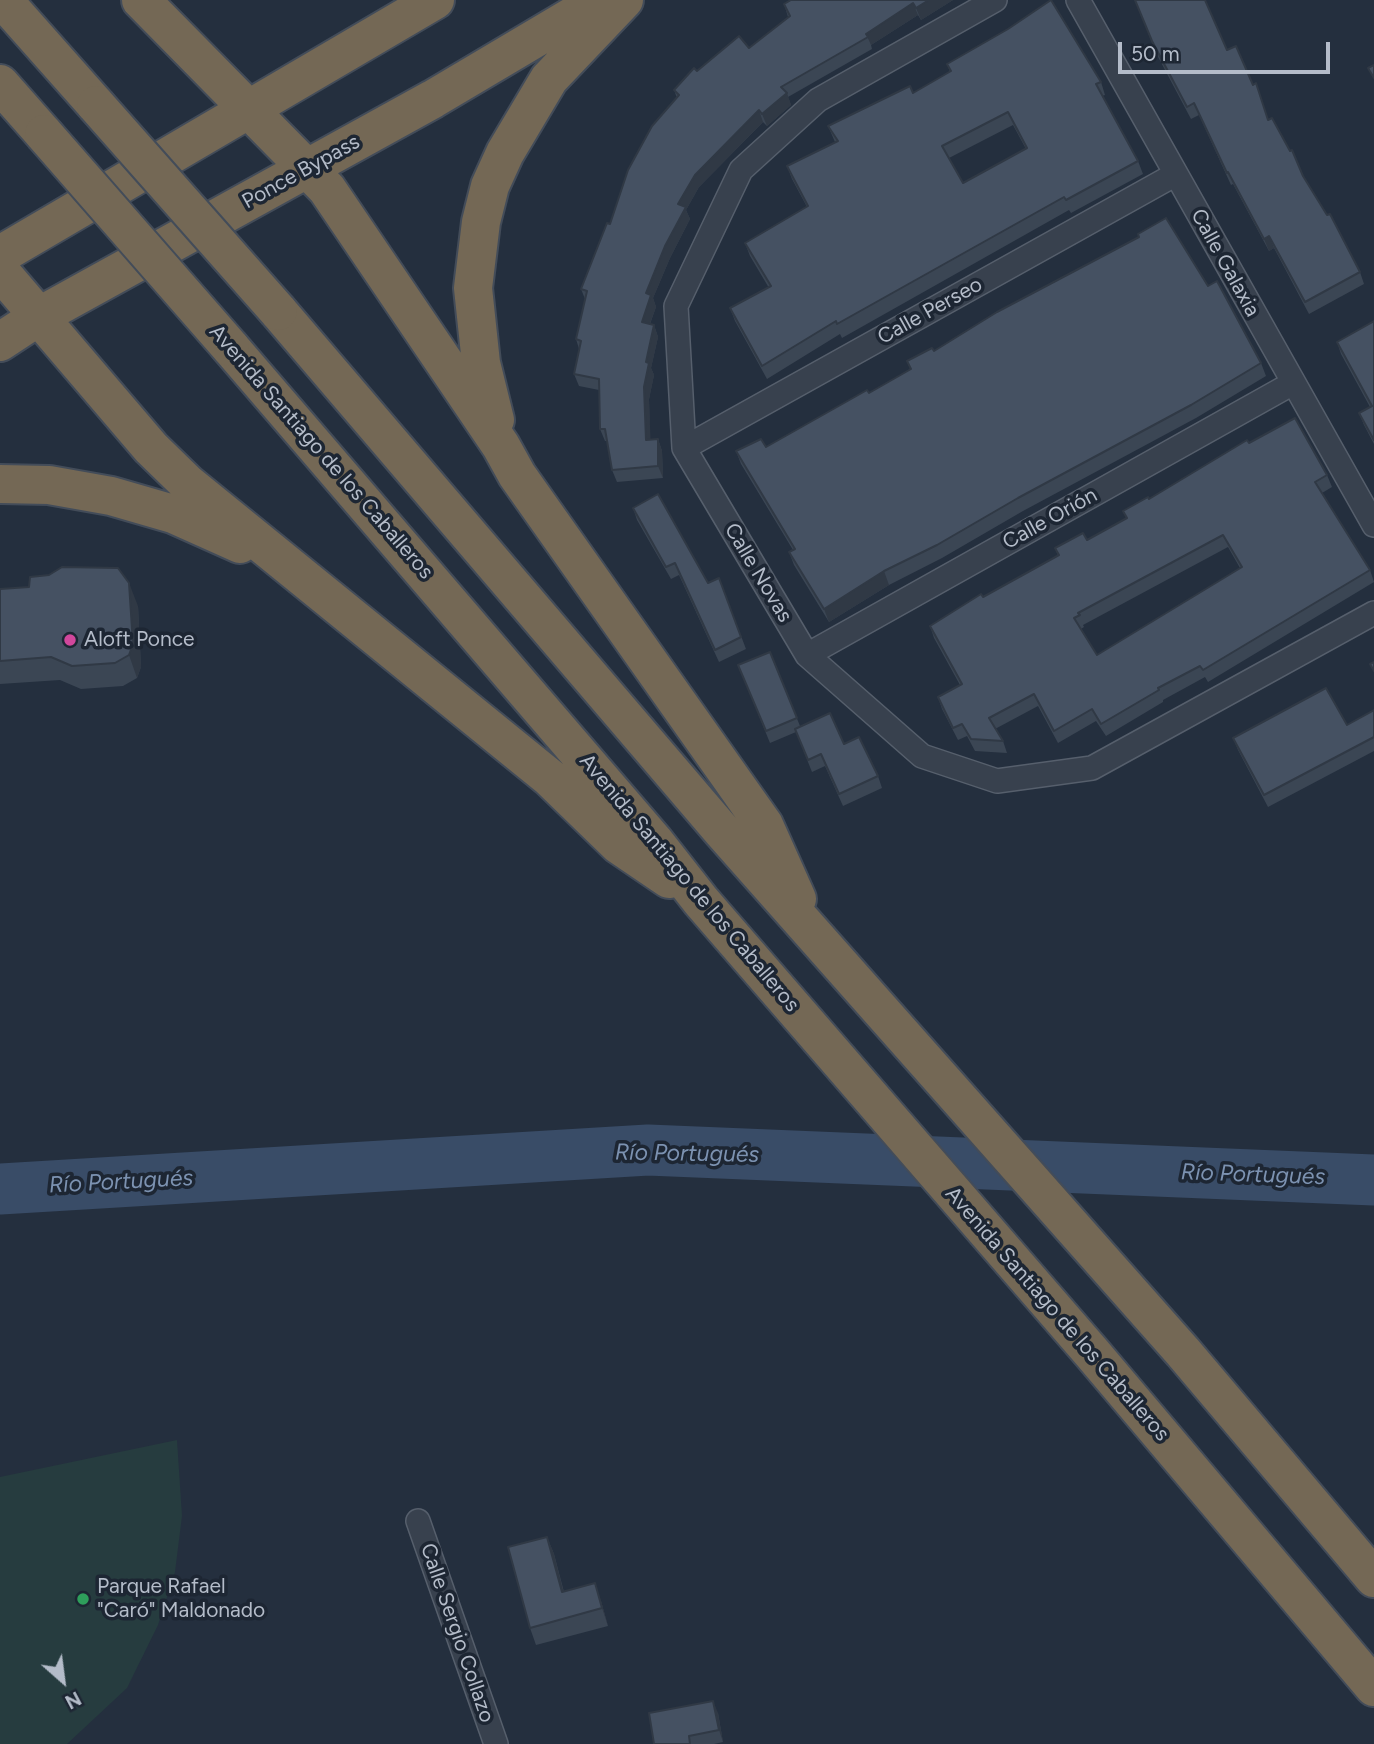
<!DOCTYPE html>
<meta charset="utf-8">
<style>
body{margin:0}
#map{position:relative;width:1374px;height:1744px;overflow:hidden;background:#242f3e;font-family:Figtree,sans-serif}
canvas{display:block}
.north{position:absolute;left:28px;top:1646px;width:70px;height:70px;-webkit-text-stroke:5px #1d2633;paint-order:stroke;rotate:152deg;font-size:19px;font-weight:700;line-height:28px;text-align:center;color:#b4bcc9}
.north::after{content:'';display:block;margin:auto;width:24px;height:32px;background:#b4bcc9;clip-path:polygon(50% 0,100% 100%,50% 72%,0 100%)}
.scale{position:absolute;left:1118px;top:42px;width:212px;height:32px;box-sizing:border-box;border:4px solid #b4bcc9;border-top:0;padding-left:9px;font-size:21px;line-height:24px;white-space:nowrap;color:#b4bcc9;-webkit-text-stroke:5px #1d2633;paint-order:stroke}
</style>
<div id="map">
<canvas width="1374" height="1744"></canvas>
<div class="north">N</div>
<div class="scale">50 m</div>
</div>
<script>
const ctx = document.querySelector('canvas').getContext('2d');
ctx.lineJoin = 'round';
function fill(path, color) { ctx.fillStyle = color; ctx.fill(path, 'evenodd'); }
const poly = rows => new Path2D(rows.map(r => 'M' + r).join(''));
function trace(path, color, width, dash) { ctx.strokeStyle = color; ctx.lineWidth = width; ctx.lineCap = dash ? 'butt' : 'round'; ctx.setLineDash(dash || []); ctx.stroke(path); }
function write(font, color, halo, rows, align = 'center') {
  ctx.font = font + ' Figtree,sans-serif'; ctx.lineWidth = 7; ctx.setLineDash([]); ctx.textBaseline = 'middle'; ctx.strokeStyle = halo; ctx.fillStyle = color; for (const [text, x, y, turn = 0] of rows) {
    ctx.save(); ctx.translate(x, y); ctx.rotate((+turn || 0) * Math.PI / 180); ctx.textAlign = isNaN(turn) ? turn : align; if (halo) ctx.strokeText(text, 0, 0); ctx.fillText(text, 0, 0); ctx.restore();
  }
}
const green = poly([
 [177,1440,182,1516,175,1572,158,1625,127,1688,67,1744,0,1744,0,1477]
]);
const river = poly([
 [0,1189,648,1150,1374,1180]
]);
const street = poly([
 [995,0,818,100,741,170,676,306,684,448,807,655,922,756,997,781,1092,768,1374,613],
 [1078,0,1374,525],
 [684,448,1176,174],
 [807,655,1293,383],
 [418,1521,496,1744]
]);
const highway = poly([
 [3,0,96,105],
 [141,0,327,189,501,446,517,475,764,825,797,899],
 [0,84,44,134],
 [0,255,435,0],
 [0,271,151,448,188,484,550,778,619,845,669,879],
 [278,311,722,831,1183,1352,1374,1578],
 [0,342,38,317,433,99,600,0],
 [230,347,654,841,701,901,1092,1353,1374,1687],
 [495,420,481,363,473,288,481,222,490,186,505,153,549,79,624,0],
 [0,484,49,485,111,496,173,514,240,544]
]);
const highwayBridge = poly([
 [96,105,278,311],
 [44,134,230,347]
]);
const wall = poly([
 [953,0,921,20,918,15,871,45,872,49,788,97,791,105,767,126,763,122,699,187,686,210,690,219,670,258,653,298,656,307,650,324,654,325,658,337,651,368,654,375,649,399,650,440,658,439,662,451,663,478,617,482,612,470,607,441,605,441,600,429,599,390,579,386,574,374,579,349,576,339,585,299,581,289,610,224,677,98,674,90,697,71,749,48,788,17,784,4],
 [1135,0,1227,50,1360,272,1364,284,1309,314,1274,248,1269,251,1233,184,1231,185,1199,115,1191,119,1156,53],
 [947,64,1101,82,1105,95,1102,96,1138,161,1143,174,1071,213,1069,210,842,338,840,334,767,379,735,321,730,308,769,288,750,256,745,243,807,207,792,179,787,166,835,142,828,126,913,93,950,72],
 [1013,125,1026,149,963,183,949,158],
 [1208,286,1261,363,1266,376,1196,418,1023,511,942,558,889,585,829,622,794,565,789,552,793,550,741,464,736,451,766,447,869,393,910,369,907,361,934,351],
 [1374,321,1374,444,1364,425,1359,413,1370,407,1341,354,1337,342],
 [1249,443,1327,475,1332,487,1322,493,1370,570,1374,582,1208,682,1205,677,1163,700,1163,702,1106,736,1096,721,1058,743,1038,706,995,729,1003,741,1007,753,975,751,967,736,958,740,942,709,938,697,960,685,934,638,930,626,1058,556,1055,548,1087,540,1126,518,1123,511,1149,499],
 [1228,547,1240,568,1097,655,1081,629,1084,627,1083,625],
 [633,508,708,583,719,578,746,649,719,662,679,575,671,579,637,520],
 [0,589,138,606,141,667,137,678,123,686,81,689,60,680,0,684],
 [770,652,800,726,844,744,878,776,882,788,843,806,825,766,812,772,796,732,770,743,743,677],
 [1374,710,1374,751,1268,807,1238,750,1233,738,1347,725],
 [547,1537,554,1554,564,1592,601,1601,608,1626,536,1645,530,1628],
 [718,1713,723,1742,714,1744,654,1744]
]);
const shadedWall = poly([
 [929,0,953,0,921,20,916,8],
 [913,3,918,15,871,45,866,34],
 [787,93,791,105,767,126,762,114],
 [759,110,763,122,699,187,686,210,690,219,670,258,653,298,656,307,646,334,642,322,646,293,678,204,695,175],
 [1269,236,1274,248,1269,251,1264,239],
 [654,325,658,337,651,368,654,375,649,399,651,452,646,440,644,387,646,362],
 [658,439,662,451,663,478,658,466],
 [884,571,889,585,829,622,824,609],
 [129,583,138,606,141,667,137,678,129,655],
 [547,1537,554,1554,568,1610,562,1592],
 [595,1583,601,1601,608,1626,602,1608],
 [713,1701,718,1713,723,1742,719,1730]
]);
const building = poly([
 [791,0,929,0,916,8,913,3,866,34,868,37,781,87,787,93,762,114,759,110,695,175,678,204,686,207,665,246,646,293,651,295,642,322,654,325,646,362,649,363,644,387,646,440,658,439,658,466,612,470,605,429,600,429,599,379,574,374,581,341,576,339,587,291,581,289,607,223,610,224,628,170,652,126,679,95,674,90,694,68,697,71,739,36,749,48,790,16,784,4,791,0],
 [1051,0,1101,82,1096,84,1138,161,1066,200,1064,197,837,324,836,321,762,366,730,308,771,286,745,243,808,206,787,166,838,141,828,126,910,86,913,93,951,71,947,64,1008,29,1051,0],
 [1008,112,1027,148,963,183,942,146,1008,112],
 [1135,0,1205,0,1227,50,1236,46,1253,85,1256,83,1268,120,1272,118,1290,151,1292,150,1303,176,1327,215,1330,214,1360,272,1305,302,1269,236,1264,239,1228,172,1227,173,1194,103,1187,107,1152,41,1135,0],
 [1374,65,1374,78,1368,68,1374,65],
 [1166,218,1208,286,1217,281,1261,363,1191,405,1018,498,937,545,884,571,824,609,789,552,795,549,736,451,761,439,766,447,867,390,869,393,911,369,907,361,932,348,934,351,997,312,1139,237,1138,234,1166,218],
 [1374,321,1374,440,1359,413,1372,406,1337,342,1374,321],
 [1295,418,1327,475,1315,482,1370,570,1203,670,1200,666,1158,688,1159,690,1101,724,1092,709,1054,731,1034,694,989,718,1003,741,971,739,962,724,953,728,938,697,962,684,930,626,981,594,983,597,1059,555,1055,548,1083,533,1087,540,1127,518,1123,511,1148,497,1149,499,1247,440,1249,443,1295,418],
 [1223,535,1242,567,1097,655,1074,618,1080,615,1078,613,1223,535],
 [658,494,708,583,719,578,741,637,715,650,675,563,666,567,633,508,658,494],
 [62,567,118,568,129,583,133,644,129,655,115,663,72,666,51,657,0,661,0,589,29,587,30,577,49,575,62,567],
 [770,652,797,718,766,731,738,665,770,652],
 [1374,662,1374,671,1370,664,1374,662],
 [1326,688,1347,725,1374,710,1374,737,1264,795,1233,738,1326,688],
 [830,713,844,744,859,737,878,776,839,794,821,754,808,760,795,729,830,713],
 [547,1537,562,1592,595,1583,602,1608,530,1628,508,1547,547,1537],
 [713,1701,719,1730,689,1736,690,1744,654,1744,649,1713,713,1701]
]);
const markers = [
 [70,640,7,"#d1479c"],
 [83,1599,7,"#2e9e5b"]
];
const streetNames = [
 ["Ponce Bypass",301,172,-29],
 ["Calle Galaxia",1225,263,61],
 ["Calle Perseo",930,311,-29],
 ["Avenida Santiago de los Caballeros",321,452,49],
 ["Calle Orión",1050,519,-29],
 ["Calle Novas",758,573,59],
 ["Avenida Santiago de los Caballeros",689,883,50],
 ["Avenida Santiago de los Caballeros",1057,1314,49],
 ["Calle Sergio Collazo",457,1633,71]
];
const poiNames = [
 ["Aloft Ponce",84,640],
 ["Parque Rafael",97,1587],
 ["\"Caró\" Maldonado",97,1611]
];
const waterNames = [
 ["Río Portugués",687,1154,1],
 ["Río Portugués",1253,1175,2],
 ["Río Portugués",121,1182,-3]
];
fill(green, '#263c3f');
trace(river, '#394c67', 51);
trace(street, '#565f6c', 26);
trace(highway, '#434c59', 42);
trace(street, '#38414e', 23);
trace(highway, '#746855', 38);
trace(highwayBridge, '#434c59', 42, []);
trace(highwayBridge, '#746855', 38);
fill(wall, '#3b4654');
fill(shadedWall, '#303945');
fill(building, '#455162');
trace(building, '#303945', 2);
for (const [x, y, r, color] of markers) { const dot = new Path2D(); dot.arc(x, y, r, 0, 2 * Math.PI); ctx.fillStyle = color; ctx.fill(dot); trace(dot, '#1d2633', 2.5); }
write('21px', '#b4bcc9', '#1d2633', streetNames);
write('21px', '#b4bcc9', '#1d2633', poiNames, 'left');
write('italic 23px', '#7c92b1', '#1d2633', waterNames);
</script>
